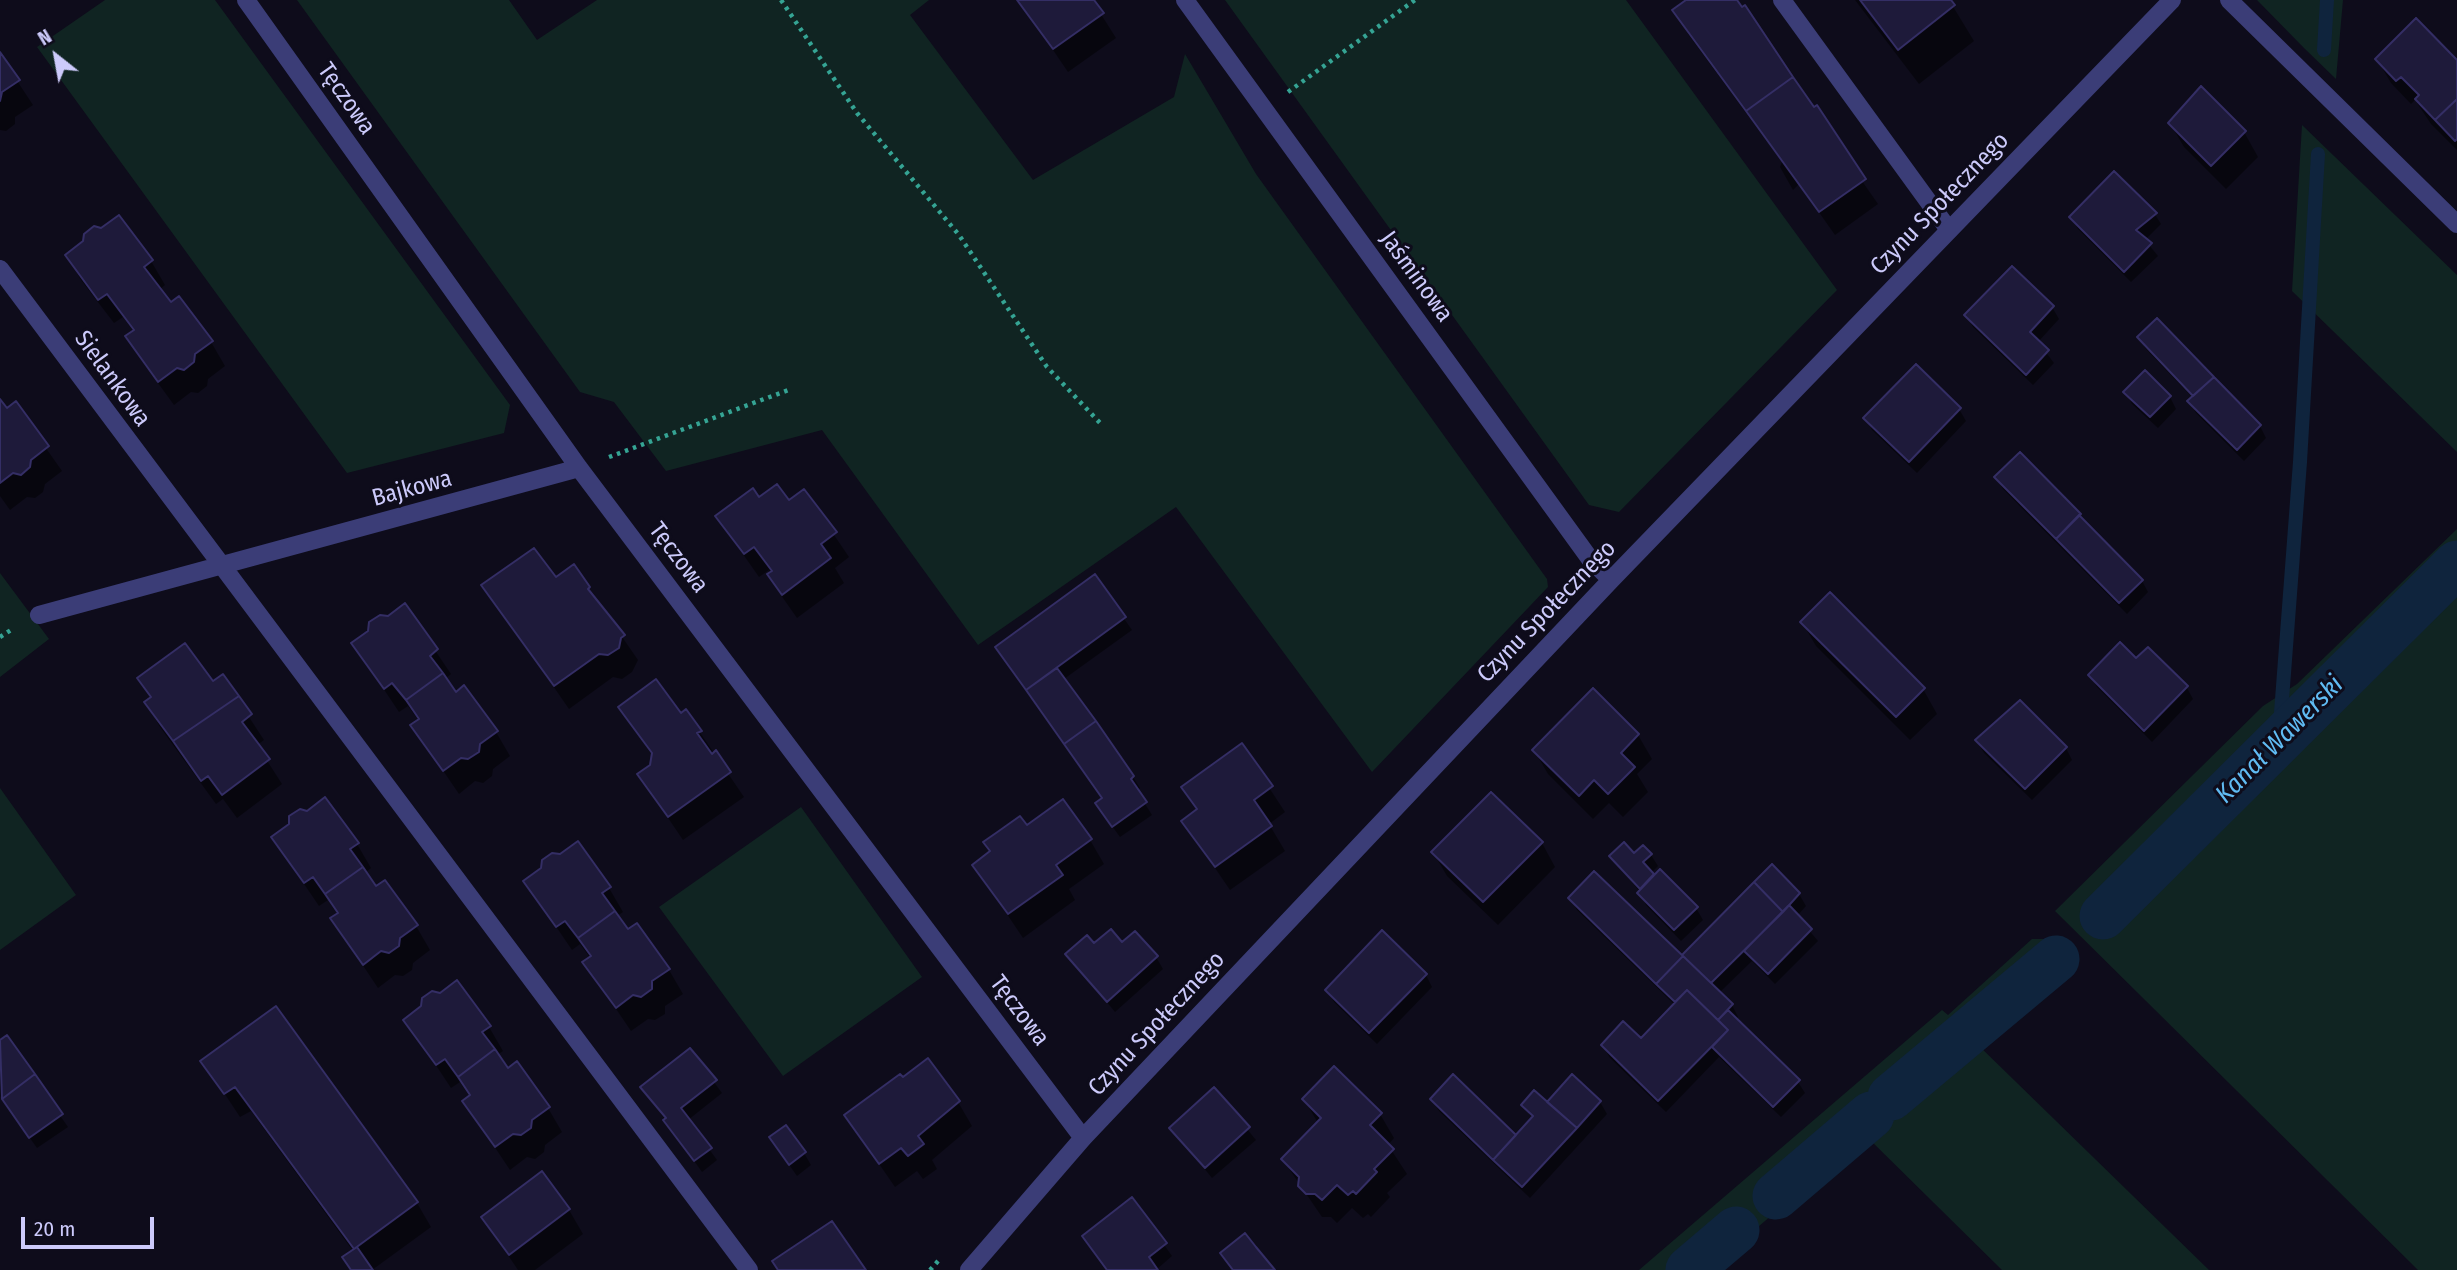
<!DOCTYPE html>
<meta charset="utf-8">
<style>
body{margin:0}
#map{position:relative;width:2457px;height:1270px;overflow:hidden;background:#0e0c1b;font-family:"Fira Sans Condensed",sans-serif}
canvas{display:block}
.north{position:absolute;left:21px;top:21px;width:70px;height:70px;-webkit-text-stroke:5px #0e0c1b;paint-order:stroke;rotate:329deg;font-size:19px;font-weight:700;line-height:28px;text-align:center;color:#cccafb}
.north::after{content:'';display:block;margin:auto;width:24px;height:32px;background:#cccafb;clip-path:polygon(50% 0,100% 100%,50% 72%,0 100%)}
.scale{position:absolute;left:21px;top:1217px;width:133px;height:32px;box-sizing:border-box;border:4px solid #cccafb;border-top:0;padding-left:9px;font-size:21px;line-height:24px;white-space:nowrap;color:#cccafb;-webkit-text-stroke:5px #0e0c1b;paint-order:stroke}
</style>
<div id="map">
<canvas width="2457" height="1270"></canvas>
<div class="north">N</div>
<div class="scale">20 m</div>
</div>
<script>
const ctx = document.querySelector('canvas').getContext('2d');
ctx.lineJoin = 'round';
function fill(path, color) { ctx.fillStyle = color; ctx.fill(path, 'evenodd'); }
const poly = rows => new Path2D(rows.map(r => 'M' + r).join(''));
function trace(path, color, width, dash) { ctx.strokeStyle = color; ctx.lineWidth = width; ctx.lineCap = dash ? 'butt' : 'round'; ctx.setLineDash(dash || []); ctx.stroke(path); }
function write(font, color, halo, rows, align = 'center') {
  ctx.font = font + ' "Fira Sans Condensed",sans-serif'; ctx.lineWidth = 6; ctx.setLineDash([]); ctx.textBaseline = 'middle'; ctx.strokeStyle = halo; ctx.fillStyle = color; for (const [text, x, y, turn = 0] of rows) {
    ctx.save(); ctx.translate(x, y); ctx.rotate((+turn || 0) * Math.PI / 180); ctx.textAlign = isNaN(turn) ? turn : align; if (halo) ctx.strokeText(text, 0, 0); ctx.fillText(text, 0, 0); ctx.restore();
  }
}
const green = poly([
 [105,0,215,0,510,405,504,433,347,473,37,47],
 [297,0,509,0,537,40,597,0,929,0,910,15,1033,180,1174,97,1185,54,1256,174,1547,579,1548,587,1372,772,1176,507,978,645,822,430,666,471,614,402,580,392],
 [1225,0,1626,0,1837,290,1619,512,1589,505],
 [2257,0,2343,0,2336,79,2304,48],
 [2302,125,2457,275,2457,452,2292,291],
 [2457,529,2457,1270,2418,1270,2055,911,2263,706,2297,684],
 [0,573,49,639,0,677],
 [0,788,76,895,0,950],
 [801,807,922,977,783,1076,659,907],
 [2032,939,2047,939,2060,964,1975,1042,2209,1270,2002,1270,1865,1135,1708,1270,1639,1270,1942,1010,1948,1015]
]);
const shadow = poly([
 [1019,0,1092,0,1116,38,1068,72],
 [1689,0,1736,0,1878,204,1835,235,1799,184,1793,190,1780,167,1782,162,1688,34,1674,10],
 [1855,0,1949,0,1974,41,1919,84],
 [0,55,33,105,15,117,15,124,6,131,0,130],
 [2377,59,2457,62,2457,150,2431,124,2415,100,2411,104,2391,83],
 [2170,123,2244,132,2258,157,2226,189,2184,147],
 [2154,213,2161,224,2145,240,2158,256,2131,282,2078,229,2071,217],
 [95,228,151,261,165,285,159,290,170,305,211,342,225,366,208,379,207,386,198,393,191,392,174,405,142,361,128,337,134,332,123,317,114,323,81,280,67,256],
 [2052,307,2059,319,2038,342,2054,363,2033,385,1973,327,1967,316],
 [2157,320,2260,426,2266,438,2244,461,2196,413,2189,401,2193,398,2146,349,2139,337],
 [2126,392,2170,397,2176,409,2158,428,2132,404],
 [0,401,6,410,15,404,62,471,45,484,43,492,35,498,27,497,10,510,0,496],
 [1959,409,1966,421,1917,473,1872,430,1866,418],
 [1996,478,2142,581,2148,592,2127,614,2003,489],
 [804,491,849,557,835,568,844,583,797,618,783,598,769,570,759,577,717,517,759,499,788,502],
 [573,566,638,660,632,672,622,679,613,677,569,709,484,586,555,580],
 [1094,576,1132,630,1064,679,1133,777,1140,788,1137,791,1152,815,1120,837,1104,815,1103,799,1004,659],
 [405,606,451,674,445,679,456,694,496,732,510,756,493,769,492,776,483,783,475,781,459,794,412,725,419,721,408,706,399,712,353,643],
 [1802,622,1923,689,1937,714,1910,740,1816,646],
 [2148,650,2187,688,2193,699,2152,742,2097,687,2090,676,2136,661],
 [222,676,264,740,257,745,282,784,237,818,223,799,216,804,160,727,146,703,151,699,139,678,212,683],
 [1593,690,1638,735,1652,759,1637,774,1648,792,1623,817,1609,803,1593,819,1548,774,1534,750],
 [620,707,680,715,686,712,744,797,683,840,639,775,651,766,653,757],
 [1997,720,2066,748,2072,760,2032,800,1984,753,1977,741],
 [1241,745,1285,812,1269,824,1285,851,1230,890,1183,821,1197,811,1183,787],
 [1027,828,1090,840,1104,864,1069,889,1075,900,1023,938,974,865],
 [273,838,357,844,371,868,365,873,376,888,416,926,430,950,413,963,412,970,403,976,395,975,378,988,332,919,338,915,328,900,319,906],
 [1542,843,1555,867,1498,925,1447,876,1433,852],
 [1651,855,1658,866,1651,873,1696,908,1703,920,1681,941,1646,905,1640,892,1611,856],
 [1772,866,1799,894,1806,906,1797,916,1818,941,1775,984,1752,961,1719,993,1732,1005,1738,1017,1736,1020,1798,1082,1805,1093,1781,1117,1719,1057,1666,1112,1610,1058,1603,1046,1641,1040,1675,1005,1577,910,1571,898,1682,957],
 [525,881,609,888,623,912,617,916,628,931,669,970,683,994,665,1006,665,1014,655,1020,648,1019,631,1031,585,963,591,959,580,944,572,950],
 [1382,932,1426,975,1432,987,1377,1044,1334,1002,1327,990],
 [1122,944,1156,957,1163,969,1115,1012,1068,955,1094,946],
 [406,1020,489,1027,503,1051,497,1055,508,1070,548,1108,562,1132,545,1145,544,1152,535,1159,527,1157,510,1170,464,1101,470,1097,460,1082,451,1088],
 [6,1038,68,1127,37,1148,0,1096,0,1043],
 [690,1050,722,1093,688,1120,717,1160,702,1172,642,1087],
 [203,1061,417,1203,431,1227,372,1270,351,1270,353,1251,251,1111,240,1117],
 [1214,1089,1256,1140,1212,1178,1171,1128],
 [1304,1099,1380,1114,1394,1138,1388,1145,1407,1174,1387,1193,1390,1197,1371,1217,1368,1214,1363,1218,1352,1208,1337,1223,1331,1217,1322,1217,1283,1160,1318,1123],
 [1432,1099,1516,1138,1533,1119,1523,1105,1600,1102,1607,1114,1530,1198,1439,1111],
 [958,1102,972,1126,932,1160,937,1169,923,1179,917,1171,895,1187,846,1116],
 [778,1149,804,1153,811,1165,797,1176],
 [1132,1200,1172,1256,1156,1270,1107,1270,1084,1237],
 [569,1210,583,1234,535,1270,518,1270,483,1218]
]);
const stream = poly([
 [2324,50,2327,0],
 [2279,739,2300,462,2318,154]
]);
const canal = poly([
 [2103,916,2457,564],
 [1891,1097,2056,959],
 [1776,1196,1871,1115],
 [1689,1270,1736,1230]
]);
const building = poly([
 [1017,0,1094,0,1104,13,1053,49,1017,0],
 [1686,0,1737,0,1742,7,1745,5,1793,77,1746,111,1672,10,1686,0],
 [1860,0,1951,0,1955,5,1898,50,1860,0],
 [2416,18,2457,60,2457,99,2435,120,2415,99,2419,95,2401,77,2396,81,2375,59,2416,18],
 [0,52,20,80,2,92,0,101,0,52],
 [1793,77,1814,107,1817,105,1866,179,1819,212,1746,111,1793,77],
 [2201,86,2246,131,2211,166,2168,123,2201,86],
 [2457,99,2457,139,2455,141,2435,120,2457,99],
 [2114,171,2157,213,2136,230,2152,243,2124,272,2069,217,2114,171],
 [119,215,153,260,144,267,171,302,179,296,213,341,195,354,194,362,184,370,177,368,158,382,125,336,134,330,107,294,98,300,65,255,83,241,84,234,94,226,101,228,119,215],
 [2012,266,2054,306,2030,332,2049,350,2026,375,1964,315,2012,266],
 [2157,318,2214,377,2193,396,2137,337,2157,318],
 [1916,364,1961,408,1909,462,1863,418,1916,364],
 [2145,370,2171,396,2150,417,2123,392,2145,370],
 [2214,377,2261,425,2237,450,2187,401,2214,377],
 [0,399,7,408,16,401,49,446,31,460,30,467,21,475,13,473,0,483,0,399],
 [2020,452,2081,514,2056,539,1994,477,2020,452],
 [777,484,789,500,804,489,837,532,821,544,831,558,782,595,767,574,772,571,754,547,744,554,715,516,753,488,759,497,777,484],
 [2079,515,2143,580,2119,603,2056,539,2079,515],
 [534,548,556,577,574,564,590,587,588,589,625,635,621,638,619,648,608,655,599,654,554,686,481,585,534,548],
 [1095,574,1126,617,1026,690,995,647,1095,574],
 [1830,592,1925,688,1896,717,1800,622,1830,592],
 [405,603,438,649,430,656,443,673,406,700,392,683,384,689,351,643,368,631,369,622,380,615,388,616,405,603],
 [2120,642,2136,658,2148,647,2188,686,2144,731,2088,675,2120,642],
 [185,643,213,681,223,674,239,696,173,741,144,702,151,697,137,678,185,643],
 [1057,668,1096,721,1064,744,1026,690,1057,668],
 [443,673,456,692,464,685,498,731,480,744,479,752,468,759,461,758,443,771,410,725,419,719,406,700,443,673],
 [656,679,681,713,686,709,702,731,697,733,712,754,716,750,731,772,668,817,637,774,650,765,652,753,618,707,656,679],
 [1593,688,1639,734,1621,753,1635,767,1608,794,1594,780,1579,796,1532,750,1593,688],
 [239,696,252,714,242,722,270,759,222,795,208,776,201,781,173,741,239,696],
 [2020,700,2067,747,2025,789,1975,740,2020,700],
 [1096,721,1134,776,1131,779,1147,802,1112,827,1095,803,1102,798,1064,744,1096,721],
 [1242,743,1273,786,1254,800,1272,826,1215,867,1181,821,1197,809,1181,787,1242,743],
 [1491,792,1543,842,1483,902,1431,852,1491,792],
 [325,797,359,843,350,849,363,867,325,894,313,877,304,883,271,837,289,824,289,816,300,809,307,811,325,797],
 [1063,799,1092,839,1056,865,1063,875,1008,914,972,865,990,851,983,842,996,833,1020,816,1027,825,1063,799],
 [578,841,611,887,602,893,615,911,578,938,565,921,556,927,523,881,541,868,542,860,552,853,560,854,578,841],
 [1624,842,1634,853,1643,845,1652,854,1643,862,1654,874,1640,889,1609,856,1624,842],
 [1772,864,1800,893,1783,912,1754,882,1772,864],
 [363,867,376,886,385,880,418,925,400,938,399,946,389,953,381,951,363,965,330,918,338,913,325,894,363,867],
 [1660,869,1698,907,1674,930,1637,893,1660,869],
 [1594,871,1683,956,1656,984,1568,898,1594,871],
 [1754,882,1783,912,1711,983,1682,955,1754,882],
 [1789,905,1812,929,1768,974,1744,951,1789,905],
 [615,911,628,929,637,923,670,969,652,981,652,989,641,997,633,995,616,1008,582,962,591,956,578,938,615,911],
 [1111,929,1122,942,1135,931,1158,956,1107,1002,1065,954,1087,935,1094,943,1111,929],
 [1382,930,1427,974,1369,1033,1325,990,1382,930],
 [1683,956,1733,1004,1718,1020,1687,990,1675,1002,1656,984,1683,956],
 [457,980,491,1026,482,1032,495,1049,458,1077,445,1059,436,1065,403,1020,421,1006,422,998,432,991,440,993,457,980],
 [1687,990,1728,1030,1658,1101,1601,1045,1623,1021,1641,1038,1687,990],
 [276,1006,418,1202,354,1249,235,1087,224,1094,200,1061,276,1006],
 [1728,1010,1800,1080,1773,1107,1712,1047,1728,1030,1718,1020,1728,1010],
 [7,1035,35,1074,2,1099,0,1040,7,1035],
 [690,1048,717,1080,681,1108,712,1148,694,1161,663,1120,666,1118,640,1087,690,1048],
 [495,1049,508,1068,517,1061,550,1107,532,1120,531,1128,521,1135,513,1134,495,1147,462,1101,470,1095,458,1077,495,1049],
 [928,1058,960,1101,918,1136,924,1144,908,1156,901,1148,879,1164,844,1115,900,1074,903,1077,928,1058],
 [1334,1066,1382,1113,1370,1125,1394,1149,1374,1169,1377,1172,1356,1194,1353,1191,1348,1195,1337,1185,1322,1200,1315,1194,1306,1194,1298,1186,1299,1177,1281,1159,1321,1118,1302,1099,1334,1066],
 [35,1074,63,1114,29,1138,2,1099,35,1074],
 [1453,1074,1516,1135,1493,1160,1430,1099,1453,1074],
 [1572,1074,1601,1101,1577,1128,1547,1102,1572,1074],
 [1214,1087,1250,1127,1205,1168,1169,1128,1214,1087],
 [1534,1090,1577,1128,1522,1187,1493,1160,1533,1116,1521,1105,1534,1090],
 [786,1125,806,1152,789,1165,769,1137,786,1125],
 [542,1171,570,1209,509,1255,481,1217,542,1171],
 [1132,1197,1167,1243,1149,1257,1158,1270,1107,1270,1082,1236,1132,1197],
 [832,1221,866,1270,778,1270,772,1261,832,1221],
 [1245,1233,1256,1247,1275,1270,1233,1270,1220,1253,1245,1233],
 [357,1247,373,1270,351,1270,342,1257,357,1247]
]);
const path = poly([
 [781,0,857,113,959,235,1047,367,1102,425],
 [1288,92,1415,0],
 [609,457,791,389],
 [0,637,11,630],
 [930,1270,939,1260]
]);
const lane = poly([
 [1782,0,1949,230],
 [2229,0,2457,224]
]);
const street = poly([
 [246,0,579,468,1083,1138],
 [1185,0,1590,559,1611,580],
 [0,269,749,1270],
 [39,615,579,468],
 [969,1270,1083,1138,1611,580,2172,0]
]);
const streetNames = [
 ["Tęczowa",346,99,55],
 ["Czynu Społecznego",1940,204,-46],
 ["Jaśminowa",1416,277,54],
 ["Sielankowa",112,379,54],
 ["Bajkowa",412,489,-15],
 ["Tęczowa",678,558,53],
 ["Czynu Społecznego",1547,612,-46],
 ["Tęczowa",1019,1011,53],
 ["Czynu Społecznego",1157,1024,-47]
];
const waterNames = [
 ["Kanał Wawerski",2280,740,-45]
];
fill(green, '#102422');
fill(shadow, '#0007');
trace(stream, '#0f243d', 14);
trace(canal, '#0f243d', 47);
fill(building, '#1e1a3a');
trace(building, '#342e65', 2);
trace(path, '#35a494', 4.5, [3.5, 5]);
trace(lane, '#3b3d77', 18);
trace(street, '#3b3d77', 18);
write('24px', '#cccafb', '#0e0c1b', streetNames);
write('italic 26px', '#60bbf3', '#0e0c1b', waterNames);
</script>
